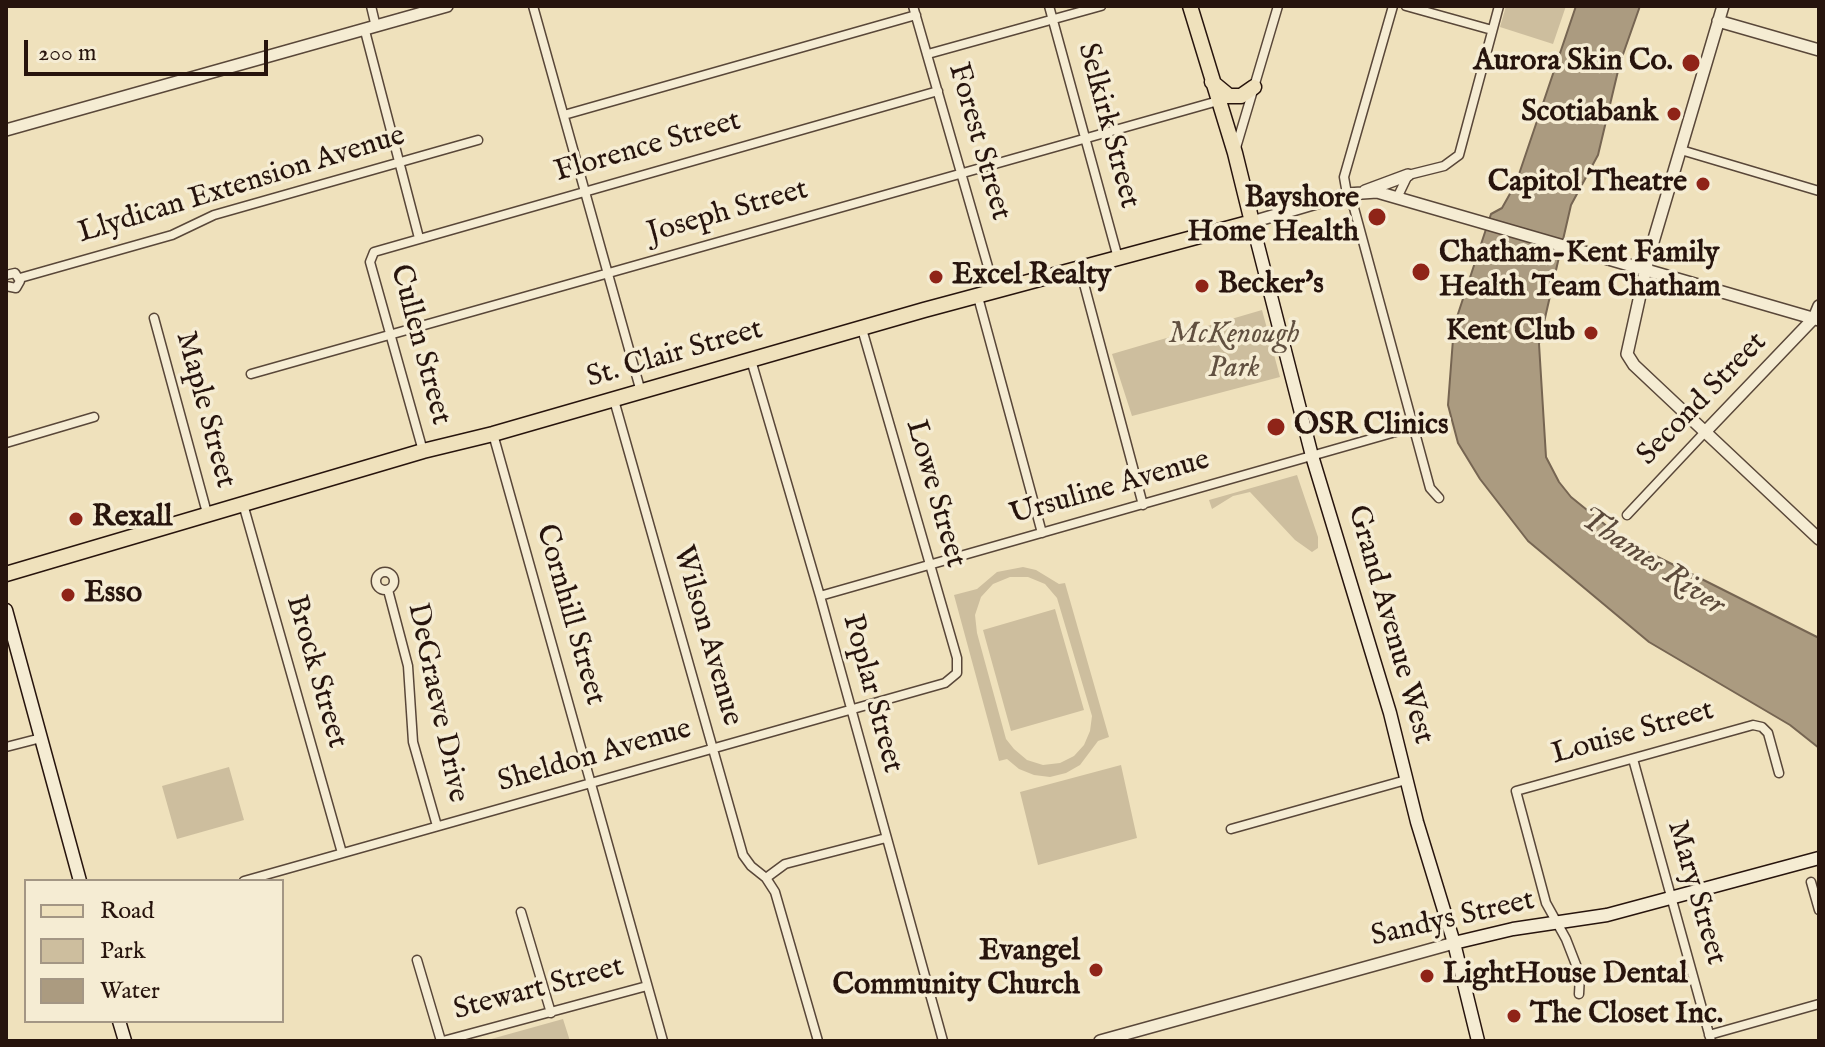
<!DOCTYPE html>
<style>
body{margin:0}
#map{position:relative;width:1825px;height:1047px;overflow:hidden;background:#efe1bc;font-family:"IM FELL English",serif}
canvas{display:block}
.frame{position:absolute;inset:0;border:8px solid #27140d;pointer-events:none}
.legend{position:absolute;left:24px;top:879px;width:260px;height:144px;box-sizing:border-box;background:#f5ecd3;border:2px solid #a39684;margin:0;padding:10px 14px;list-style:none;font-size:24px;color:#27140d}
.legend li{display:flex;align-items:center;gap:16px;height:40px}
.legend b{width:40px;border:2px solid #a39684}
.scale{position:absolute;left:24px;top:40px;width:244px;height:36px;box-sizing:border-box;border:4px solid #27140d;border-top:0;padding-left:10px;font-size:24px;line-height:28px;white-space:nowrap;color:#27140d;-webkit-text-stroke:6px #f5ecd3;paint-order:stroke}
</style>
<div id="map">
<canvas width="1825" height="1047"></canvas>
<div class="frame"></div>
<ul class="legend">
<li><b style="height:10px;background:#efe1bc"></b>Road</li>
<li><b style="height:22px;background:#cdbe9e"></b>Park</li>
<li><b style="height:22px;background:#ab9b80"></b>Water</li>
</ul>
<div class="scale">200 m</div>
</div>
<script>
const ctx = document.querySelector('canvas').getContext('2d');
ctx.lineJoin = 'round';
function fill(path, color) { ctx.fillStyle = color; ctx.fill(path, 'evenodd'); }
const poly = rows => new Path2D(rows.map(r => 'M' + r).join(''));
function trace(path, color, width, dash) { ctx.strokeStyle = color; ctx.lineWidth = width; ctx.lineCap = dash ? 'butt' : 'round'; ctx.setLineDash(dash || []); ctx.stroke(path); }
function write(font, color, halo, rows, align = 'center') {
  ctx.font = font + ' "IM FELL English",serif'; ctx.lineWidth = 7; ctx.setLineDash([]); ctx.textBaseline = 'middle'; ctx.strokeStyle = halo; ctx.fillStyle = color; for (const [text, x, y, turn = 0] of rows) {
    ctx.save(); ctx.translate(x, y); ctx.rotate((+turn || 0) * Math.PI / 180); ctx.textAlign = isNaN(turn) ? turn : align; if (halo) ctx.strokeText(text, 0, 0); ctx.fillText(text, 0, 0); ctx.restore();
  }
}
const green = poly([
 [1506,6,1566,6,1553,44,1500,27],
 [1262,310,1280,377,1132,416,1112,354],
 [1297,475,1318,537,1318,548,1312,552,1295,540,1250,492,1233,496,1212,509,1209,500],
 [1023,567,1036,570,1059,584,1065,583,1109,737,1098,741,1080,765,1066,773,1050,777,1034,775,1019,769,1007,759,999,761,954,595,977,589,997,572],
 [1010,577,1028,577,1045,584,1057,598,1092,716,1090,731,1084,745,1074,756,1060,763,1043,765,1027,760,1014,749,1006,739,977,633,975,615,981,597,993,584],
 [1055,609,1084,710,1011,731,983,630],
 [1121,765,1137,838,1038,865,1020,792],
 [229,767,244,820,177,839,162,786],
 [563,1019,570,1041,484,1041]
]);
const water = poly([
 [1576,6,1640,6,1621,60,1621,70,1618,71,1598,155,1571,205,1539,344,1546,457,1559,482,1571,497,1624,540,1819,638,1819,748,1790,725,1649,642,1528,541,1480,479,1458,443,1448,405,1454,326,1491,214,1502,208,1516,183,1576,6]
]);
const minor = poly([
 [371,6,376,27],
 [533,6,641,392],
 [913,6,995,291],
 [1049,6,1118,258],
 [1393,6,1344,177,1347,194,1354,208,1430,488,1439,498],
 [1406,6,1492,30],
 [365,31,419,238],
 [928,54,1101,6],
 [564,115,916,15],
 [1681,150,1819,191],
 [1235,151,1278,6],
 [1397,198,1408,175,1444,166,1459,155,1499,6],
 [1080,269,1143,505],
 [6,275,15,273,20,281,16,288,6,286],
 [20,278,172,235,214,215,478,140],
 [978,297,1042,533],
 [154,318,207,513],
 [751,360,820,596,943,1041],
 [251,374,1218,101],
 [614,400,743,855,751,866,766,878,775,892,818,1041],
 [493,434,663,1041],
 [6,443,94,417],
 [423,451,370,262,374,252,938,91],
 [243,504,342,853],
 [1627,515,1705,432],
 '376 581a9 9 0 1 1 18 0a9 9 0 1 1-18 0Z',
 [388,590,408,666,413,742,437,826],
 [820,596,1413,427],
 [6,747,41,738],
 [1633,759,1711,1041],
 [1231,829,1406,780],
 [766,878,785,864,886,838],
 [244,881,945,683,957,673,957,658,862,329],
 [1811,882,1819,910],
 [521,912,551,1013],
 [417,960,441,1041],
 [1579,994,1580,975,1566,939,1546,903,1516,791,1753,725,1762,727,1768,733,1779,773],
 [1709,1035,1819,1004],
 [443,1041,647,986]
]);
const tertiary = poly([
 [1723,6,1648,259,1627,354,1634,365,1819,539],
 [1718,21,1819,50],
 [6,130,447,6],
 [1365,191,1408,175],
 [1252,222,1347,194,1377,192,1819,320],
 [1705,432,1814,318,1819,306],
 [1100,1041,1454,943]
]);
const secondary = poly([
 [1252,222,1312,456,1390,713,1417,822,1454,943,1478,1041],
 [6,610,80,881],
 [1454,943,1513,929,1607,915,1819,858],
 [119,1021,125,1041]
]);
const primary = poly([
 [1212,82,1229,96,1241,96,1254,87],
 [6,574,423,451,493,434,924,310,1252,222,1235,153,1190,6]
]);
const markers = [
 [1691,63,10,"#8f2418"],
 [1674,114,8,"#8f2418"],
 [1703,184,8,"#8f2418"],
 [1377,217,10,"#8f2418"],
 [1421,272,10,"#8f2418"],
 [936,277,8,"#8f2418"],
 [1202,286,8,"#8f2418"],
 [1591,333,8,"#8f2418"],
 [1276,427,10,"#8f2418"],
 [76,519,8,"#8f2418"],
 [68,595,8,"#8f2418"],
 [1096,970,8,"#8f2418"],
 [1427,976,8,"#8f2418"],
 [1514,1016,8,"#8f2418"]
];
const poiNames = [
 ["Aurora Skin Co.",1673,63,"right"],
 ["Scotiabank",1658,114,"right"],
 ["Capitol Theatre",1687,184,"right"],
 ["Bayshore",1359,200,"right"],
 ["Home Health",1359,234,"right"],
 ["Chatham-Kent Family",1439,255],
 ["Health Team Chatham",1439,289],
 ["Excel Realty",952,277],
 ["Becker's",1218,286],
 ["Kent Club",1575,333,"right"],
 ["OSR Clinics",1294,427],
 ["Rexall",92,519],
 ["Esso",84,595],
 ["Evangel",1080,953,"right"],
 ["Community Church",1080,987,"right"],
 ["LightHouse Dental",1443,976],
 ["The Closet Inc.",1530,1016]
];
const streetNames = [
 ["Selkirk Street",1107,126,75],
 ["Forest Street",978,142,74],
 ["Florence Street",648,148,-16],
 ["Llydican Extension Avenue",242,186,-17],
 ["Joseph Street",728,213,-16],
 ["Cullen Street",419,345,75],
 ["St. Clair Street",675,355,-16],
 ["Second Street",1703,400,-46],
 ["Maple Street",204,410,75],
 ["Ursuline Avenue",1110,489,-16],
 ["Lowe Street",934,494,74],
 ["Cornhill Street",569,615,74],
 ["Grand Avenue West",1389,625,74],
 ["Wilson Avenue",706,636,74],
 ["Brock Street",315,672,74],
 ["Poplar Street",871,694,75],
 ["DeGraeve Drive",436,703,78],
 ["Louise Street",1633,734,-16],
 ["Sheldon Avenue",595,757,-16],
 ["Mary Street",1695,893,74],
 ["Sandys Street",1453,920,-13],
 ["Stewart Street",539,990,-15]
];
const parkNames = [
 ["McKenough",1234,336],
 ["Park",1234,370]
];
const waterNames = [
 ["Thames River",1651,563,34]
];
fill(green, '#cdbe9e');
fill(water, '#ab9b80');
trace(water, '#766552', 2);
trace(minor, '#594739', 11);
trace(tertiary, '#594739', 14);
trace(secondary, '#27140d', 15);
trace(primary, '#27140d', 17);
trace(minor, '#f5ecd3', 8);
trace(tertiary, '#f5ecd3', 11);
trace(secondary, '#f5ecd3', 12);
trace(primary, '#efe1bc', 14);
for (const [x, y, r, color] of markers) { const dot = new Path2D(); dot.arc(x, y, r, 0, 2 * Math.PI); ctx.fillStyle = color; ctx.fill(dot); trace(dot, '#f5ecd3', 3); }
write('bold 30px', '#27140d', '#f5ecd3', poiNames, 'left');
write('30px', '#27140d', '#f5ecd3', streetNames);
write('italic 30px', '#615040', '#f5ecd3', parkNames);
write('italic 32px', '#5c4a3b', '#f5ecd3', waterNames);
</script>
